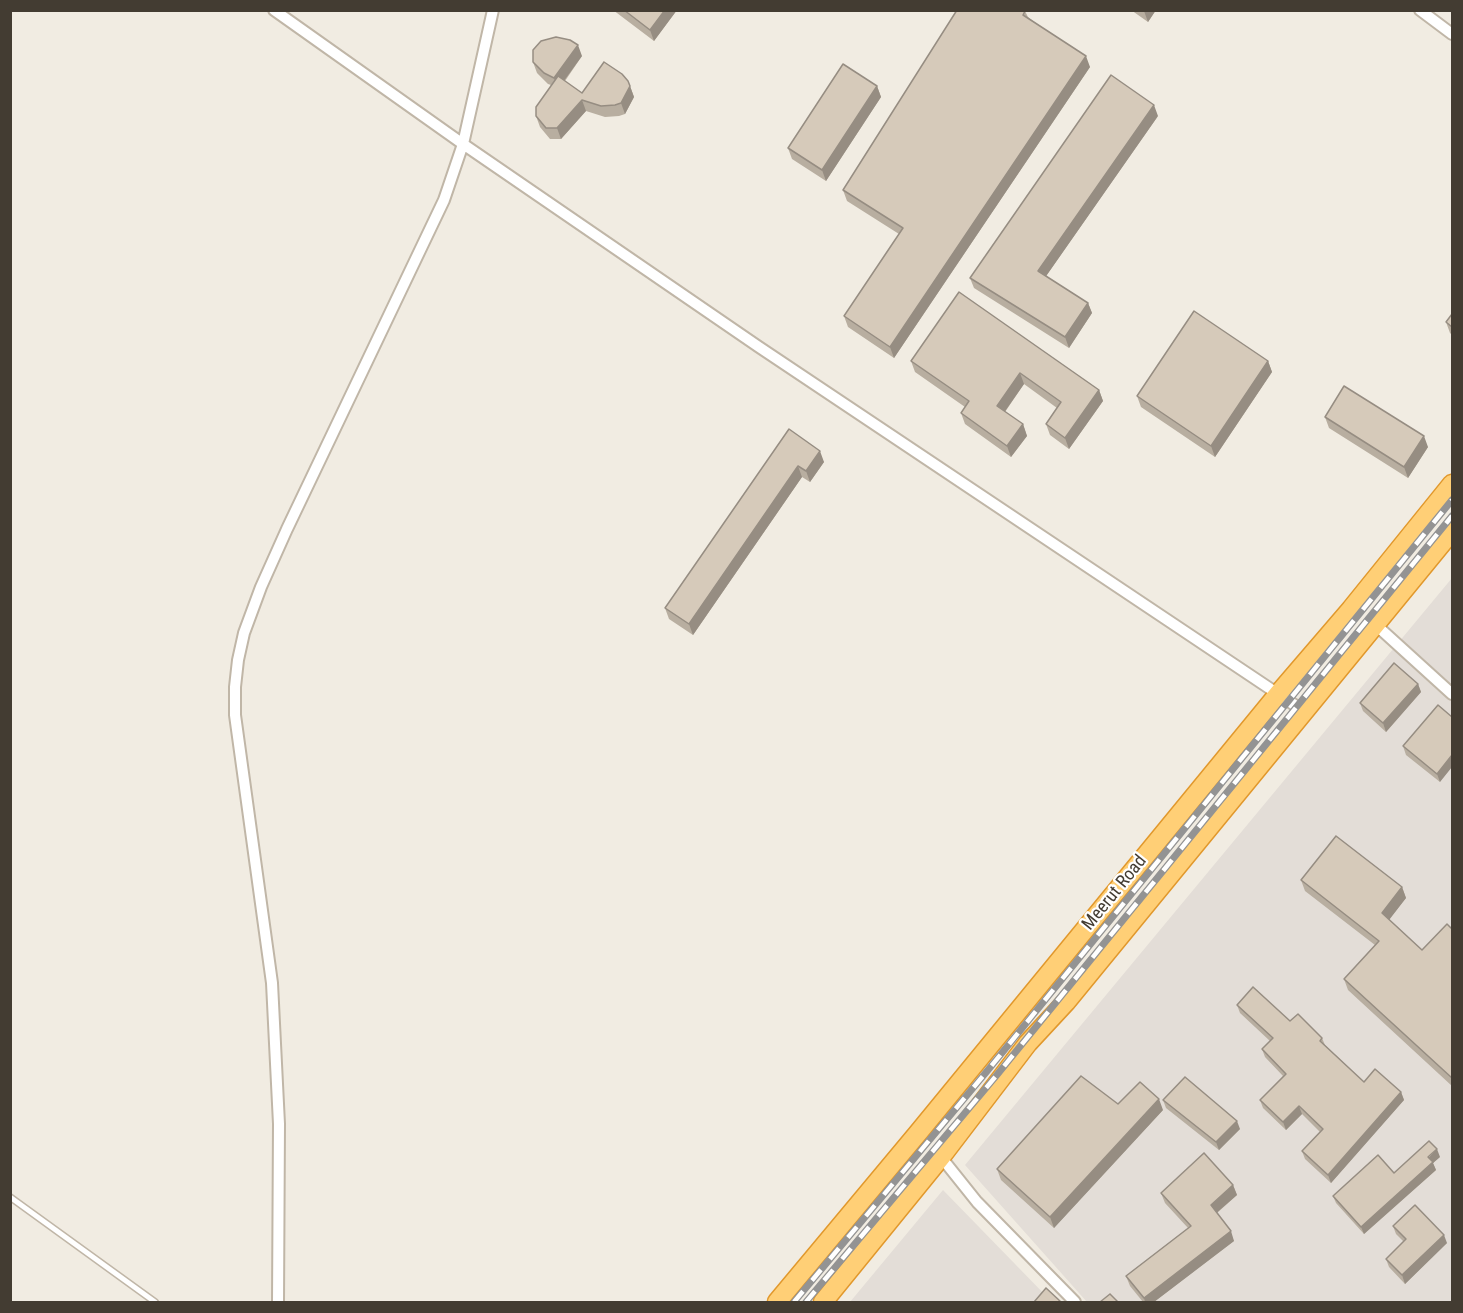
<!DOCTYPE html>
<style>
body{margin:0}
#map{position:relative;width:1463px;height:1313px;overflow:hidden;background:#f1ece2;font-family:"Roboto Condensed",sans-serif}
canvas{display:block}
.frame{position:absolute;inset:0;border:12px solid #433c32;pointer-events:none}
</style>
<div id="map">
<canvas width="1463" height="1313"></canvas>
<div class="frame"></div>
</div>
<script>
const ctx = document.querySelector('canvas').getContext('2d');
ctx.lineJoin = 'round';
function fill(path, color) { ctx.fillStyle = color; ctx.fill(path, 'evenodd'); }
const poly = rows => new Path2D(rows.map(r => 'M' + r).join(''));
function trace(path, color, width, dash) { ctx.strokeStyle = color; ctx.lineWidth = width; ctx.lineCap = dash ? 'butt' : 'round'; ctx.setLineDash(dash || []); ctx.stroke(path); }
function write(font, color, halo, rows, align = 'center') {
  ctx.font = font + ' "Roboto Condensed",sans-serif'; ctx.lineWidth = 4.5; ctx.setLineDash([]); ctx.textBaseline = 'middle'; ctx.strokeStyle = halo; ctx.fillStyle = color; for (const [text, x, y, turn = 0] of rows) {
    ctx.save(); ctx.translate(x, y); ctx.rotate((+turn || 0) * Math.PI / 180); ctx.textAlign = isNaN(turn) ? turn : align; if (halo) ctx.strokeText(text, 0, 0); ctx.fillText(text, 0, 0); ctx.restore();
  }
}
const industrial = poly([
 [1452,578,1452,1302,1087,1302,965,1165],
 [943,1190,1052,1302,850,1302]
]);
const service = poly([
 [10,1197,155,1302]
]);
const minor = poly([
 [274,10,463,144,759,347,1305,712],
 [1420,10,1452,34],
 [1376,625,1452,694],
 [941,1157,977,1202,1075,1302],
 [278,1302,279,1124,272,983,235,715,235,687,238,660,244,633,261,587,287,529,444,200,463,144,493,10]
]);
const trunk = poly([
 [777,1302,918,1133,1279,693,1351,609,1452,484],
 [823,1302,941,1157,1028,1043,1066,1002,1452,531]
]);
const rail = poly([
 [794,1302,988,1070,1452,500],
 [806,1302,996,1076,1452,516]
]);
const wall = poly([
 [613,10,677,10,654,41],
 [1131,10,1156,10,1148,22],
 [1025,11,1028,17,1090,67,894,358,848,327,844,316,899,234,847,201,843,190],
 [582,56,565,81,582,93,630,86,634,97,625,114,619,116,605,117,586,111,561,139,550,139,540,127,536,116,551,85,548,84,537,73,533,62],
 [877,86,881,97,826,181,792,159,788,148],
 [1158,116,1046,276,1088,303,1092,313,1069,348,974,288,970,278],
 [959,292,1099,390,1103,401,1069,449,1050,435,1046,424,1057,408,1024,384,1005,412,1023,424,1027,436,1011,457,965,424,961,413,965,407,915,372,911,361],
 [1452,314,1452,335,1450,333,1446,322],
 [1268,361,1272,372,1215,457,1141,407,1137,396],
 [1325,417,1428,447,1408,478,1329,428],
 [789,429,824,462,810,482,802,477,693,635,669,619,665,608],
 [1418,684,1421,692,1386,732,1363,711,1360,703],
 [1452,717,1440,782,1406,755,1403,746],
 [1301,880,1402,887,1406,898,1389,919,1422,950,1452,929,1452,1086,1348,990,1344,979,1375,945,1305,891],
 [1237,1005,1290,1021,1322,1038,1325,1045,1364,1082,1401,1092,1404,1100,1331,1183,1305,1159,1302,1151,1320,1132,1302,1114,1286,1130,1263,1108,1260,1100,1283,1076,1265,1057,1262,1049,1270,1041,1240,1013],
 [1163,1100,1240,1129,1219,1150,1166,1108],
 [1118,1104,1163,1110,1054,1228,1001,1180,997,1169],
 [1440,1157,1433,1163,1436,1170,1364,1234,1336,1203,1333,1196],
 [1233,1185,1237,1195,1217,1213,1234,1241,1154,1302,1143,1302,1130,1286,1126,1276,1188,1228,1165,1203,1161,1193],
 [1393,1226,1447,1243,1405,1284,1389,1267,1386,1259,1404,1242,1396,1234]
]);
const shadedWall = poly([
 [665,10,677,10,654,41,650,30],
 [1144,10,1156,10,1148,22,1144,11],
 [578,45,582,56,558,89,554,78],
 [1086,56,1090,67,894,358,890,347],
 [630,86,634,97,625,114,621,103],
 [877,86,881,97,826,181,822,170],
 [582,100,586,111,561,139,557,128],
 [1154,105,1158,116,1042,282,1038,271],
 [1088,303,1092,313,1069,348,1065,337],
 [1268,361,1272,372,1215,457,1211,446],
 [1020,373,1024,384,1001,417,997,406],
 [1099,390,1103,401,1069,449,1065,438],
 [1023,424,1027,436,1011,457,1007,446],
 [1424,436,1428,447,1408,478,1404,467],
 [820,451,824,462,810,482,806,471],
 [798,466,802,477,693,635,689,624],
 [1418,684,1421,692,1386,732,1383,723],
 [1452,755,1452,767,1440,782,1437,774],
 [1402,887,1406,898,1386,924,1382,913],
 [1401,1092,1404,1100,1331,1183,1328,1175],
 [1159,1099,1163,1110,1054,1228,1050,1217],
 [1299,1106,1302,1114,1286,1130,1283,1122],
 [1237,1121,1240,1129,1219,1150,1216,1142],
 [1437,1149,1440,1157,1433,1163,1436,1170,1364,1234,1361,1227],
 [1233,1185,1237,1195,1214,1215,1211,1205],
 [1231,1231,1234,1241,1154,1302,1145,1302,1144,1298],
 [1444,1235,1447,1243,1405,1284,1402,1275]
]);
const building = poly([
 [624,10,665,10,650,30,624,10],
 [957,10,1024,10,1025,11,1023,15,1086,56,890,347,844,316,903,228,843,190,957,10],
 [556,37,570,40,578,45,554,78,544,73,533,62,533,50,541,41,556,37],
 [604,62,622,74,628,81,630,86,621,103,615,105,601,106,582,100,557,128,546,128,536,116,536,107,558,76,582,93,604,62],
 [843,64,877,86,822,170,788,148,843,64],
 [1111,75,1154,105,1038,271,1088,303,1065,337,970,278,1111,75],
 [959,292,1099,390,1065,438,1046,424,1061,402,1020,373,997,406,1023,424,1007,446,961,413,969,401,911,361,959,292],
 [1194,311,1268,361,1211,446,1137,396,1194,311],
 [1452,314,1452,327,1446,322,1452,314],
 [1344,386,1424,436,1404,467,1325,417,1344,386],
 [789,429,820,451,806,471,798,466,689,624,665,608,789,429],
 [1394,663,1418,684,1383,723,1360,703,1394,663],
 [1438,705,1452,717,1452,755,1437,774,1403,746,1438,705],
 [1336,836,1402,887,1382,913,1422,950,1447,924,1452,929,1452,1078,1344,979,1379,941,1301,880,1336,836],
 [1253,987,1290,1021,1298,1014,1322,1038,1320,1041,1364,1082,1375,1069,1401,1092,1328,1175,1302,1151,1323,1129,1299,1106,1283,1122,1260,1100,1286,1074,1262,1049,1273,1038,1237,1005,1253,987],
 [1081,1076,1118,1104,1140,1082,1159,1099,1050,1217,997,1169,1081,1076],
 [1185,1077,1237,1121,1216,1142,1163,1100,1185,1077],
 [1429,1141,1437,1149,1428,1157,1433,1162,1361,1227,1333,1196,1378,1155,1394,1173,1429,1141],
 [1204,1153,1233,1185,1211,1205,1231,1231,1144,1298,1126,1276,1191,1226,1161,1193,1204,1153],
 [1415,1205,1444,1235,1402,1275,1386,1259,1406,1239,1393,1226,1415,1205],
 [1046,1288,1060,1301,1058,1302,1034,1302,1046,1288],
 [1110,1294,1118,1302,1100,1302,1110,1294]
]);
const streetNames = [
 ["Meerut Road",1115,893,-51]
];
fill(industrial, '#e3ddd7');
trace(service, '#c0b6a7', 8);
trace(minor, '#c0b6a7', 14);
trace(trunk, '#e1982c', 21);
trace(service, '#fff', 5);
trace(minor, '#fff', 10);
trace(trunk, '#ffcf76', 18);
trace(rail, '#939393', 7);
trace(rail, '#fff', 4.5, [14]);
fill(wall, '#b8aea0');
fill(shadedWall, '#968d82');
fill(building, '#d6caba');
trace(building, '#968d82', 1.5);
write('18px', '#433c32', '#fff', streetNames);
</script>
